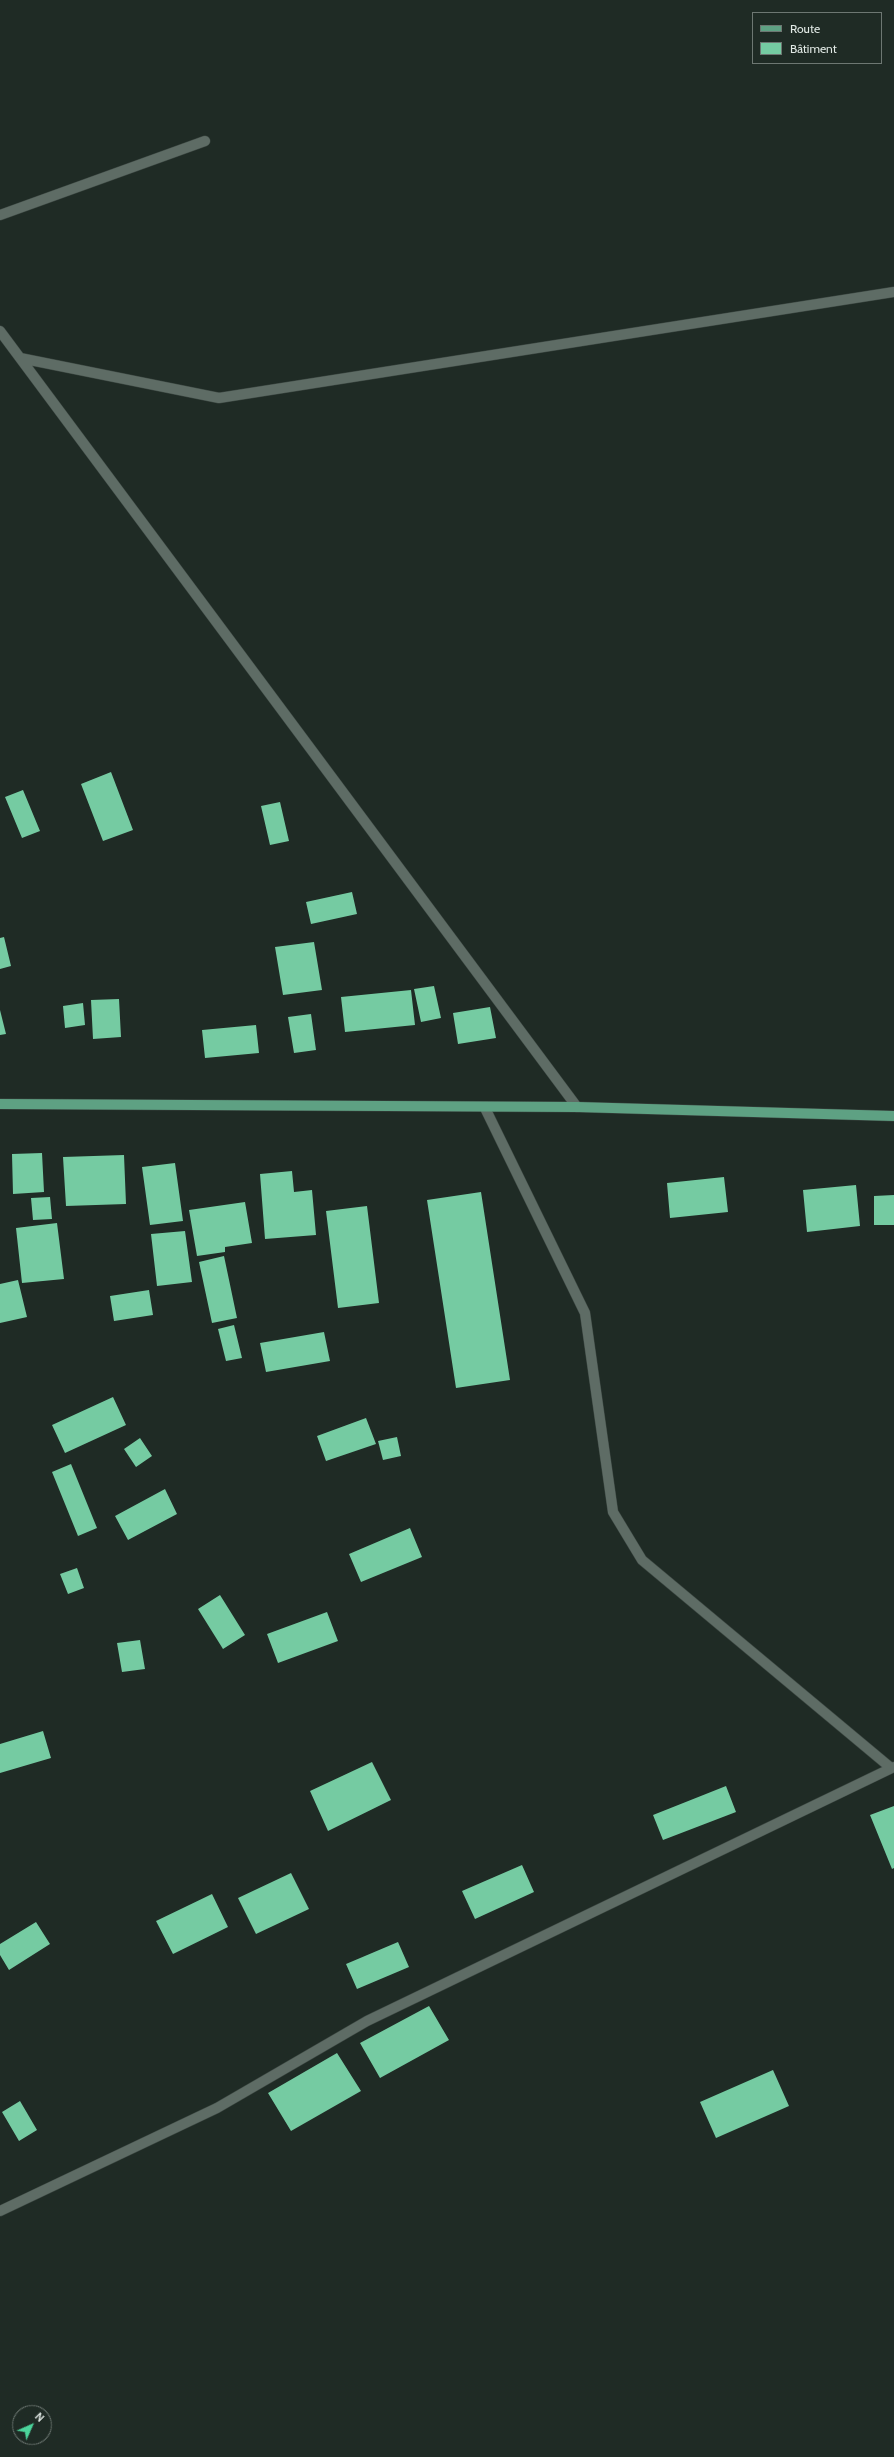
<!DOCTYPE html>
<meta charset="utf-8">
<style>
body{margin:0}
#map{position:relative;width:894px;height:2457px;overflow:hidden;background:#1f2b25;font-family:Cabin,sans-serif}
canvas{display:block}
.legend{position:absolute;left:752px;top:12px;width:130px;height:52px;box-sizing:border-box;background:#1f2b25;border:1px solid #6d7772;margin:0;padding:5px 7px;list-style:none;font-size:12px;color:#e1e9e5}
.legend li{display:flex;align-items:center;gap:8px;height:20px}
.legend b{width:20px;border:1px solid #6d7772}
.north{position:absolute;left:12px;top:2405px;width:40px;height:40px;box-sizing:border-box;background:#1f2b25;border:1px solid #6d7772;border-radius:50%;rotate:45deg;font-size:11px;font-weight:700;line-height:16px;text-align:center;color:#e1e9e5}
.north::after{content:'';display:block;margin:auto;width:14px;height:18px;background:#4bd49b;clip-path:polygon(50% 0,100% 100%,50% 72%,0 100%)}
</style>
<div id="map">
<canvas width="894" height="2457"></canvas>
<ul class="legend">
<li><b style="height:5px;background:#5ea183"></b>Route</li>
<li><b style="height:11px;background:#75cba2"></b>Bâtiment</li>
</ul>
<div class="north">N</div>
</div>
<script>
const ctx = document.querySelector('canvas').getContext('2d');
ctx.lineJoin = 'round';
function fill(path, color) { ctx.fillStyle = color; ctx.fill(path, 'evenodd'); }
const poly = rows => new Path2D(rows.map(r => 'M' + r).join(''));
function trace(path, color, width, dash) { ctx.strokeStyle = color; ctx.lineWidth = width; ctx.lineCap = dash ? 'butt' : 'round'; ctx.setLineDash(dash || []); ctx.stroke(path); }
const building = poly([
 [111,772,133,830,103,841,81,784],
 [23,790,40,831,22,838,5,797],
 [280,802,289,841,270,845,261,806],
 [352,892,357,914,311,924,306,902],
 [4,937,11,966,0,969,0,938],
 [314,942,322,990,283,995,275,947],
 [434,986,441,1018,421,1022,414,989],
 [411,990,415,1025,345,1032,341,997],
 [119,999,121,1037,93,1039,91,1000],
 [83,1003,85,1025,65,1028,63,1006],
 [490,1007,496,1038,458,1044,453,1013],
 [0,1010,6,1034,0,1035],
 [311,1014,316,1050,294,1053,288,1017],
 [256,1025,259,1053,205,1058,202,1030],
 [42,1153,44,1192,13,1194,12,1154],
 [124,1155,126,1204,66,1206,63,1157],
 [175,1163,183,1221,150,1225,142,1167],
 [292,1171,294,1192,312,1190,316,1235,265,1239,260,1174],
 [724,1177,728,1212,670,1218,667,1183],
 [856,1185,860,1226,807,1232,803,1190],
 [481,1192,510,1380,456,1388,427,1200],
 [894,1195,894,1225,874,1225,874,1196],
 [50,1197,52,1219,33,1220,31,1198],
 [245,1202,252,1243,225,1247,225,1252,197,1256,189,1210],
 [367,1206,379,1303,338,1308,326,1211],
 [57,1223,64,1279,22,1283,16,1228],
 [185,1231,192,1282,157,1286,151,1234],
 [224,1256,237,1318,212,1323,199,1262],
 [18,1280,27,1317,0,1323,0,1284],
 [149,1290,153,1315,114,1321,110,1296],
 [234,1325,242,1358,226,1361,218,1329],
 [324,1332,330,1361,266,1372,260,1343],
 [113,1397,126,1425,65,1453,52,1425],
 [366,1418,376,1444,326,1461,317,1436],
 [397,1437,401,1456,383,1460,378,1441],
 [140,1438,152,1456,136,1467,124,1449],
 [71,1464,97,1528,78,1536,52,1472],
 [165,1489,177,1514,128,1540,115,1516],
 [410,1528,422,1557,361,1582,349,1554],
 [77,1568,84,1588,68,1594,60,1574],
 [220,1595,245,1635,223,1649,198,1609],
 [327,1612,338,1641,278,1663,267,1634],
 [140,1640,145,1669,122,1672,117,1643],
 [43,1731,51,1758,0,1773,0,1744],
 [372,1762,391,1800,328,1831,310,1791],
 [726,1786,736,1812,663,1840,653,1815],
 [894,1806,894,1868,892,1869,870,1815],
 [522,1865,534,1892,475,1919,462,1891],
 [291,1873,309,1909,256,1934,238,1898],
 [212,1894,228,1927,173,1954,156,1921],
 [36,1922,50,1944,9,1970,0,1955,0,1944],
 [398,1942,409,1967,357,1989,346,1964],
 [429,2006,449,2040,380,2078,360,2043],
 [337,2053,361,2091,291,2131,268,2093],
 [773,2070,789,2106,716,2138,700,2102],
 [20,2101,37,2130,19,2141,2,2112]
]);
const street = poly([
 [0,215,205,141],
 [0,331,577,1107],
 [20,358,219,398,894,292],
 [485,1108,585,1313,613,1512,642,1560,891,1768],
 [0,2211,217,2108,367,2021,894,1767]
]);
const primary = poly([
 [0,1104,577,1107,894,1116]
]);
fill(building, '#75cba2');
trace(street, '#3c4742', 11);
trace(primary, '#3c4742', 11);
trace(street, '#5e6c65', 10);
trace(primary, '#5ea183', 10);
</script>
